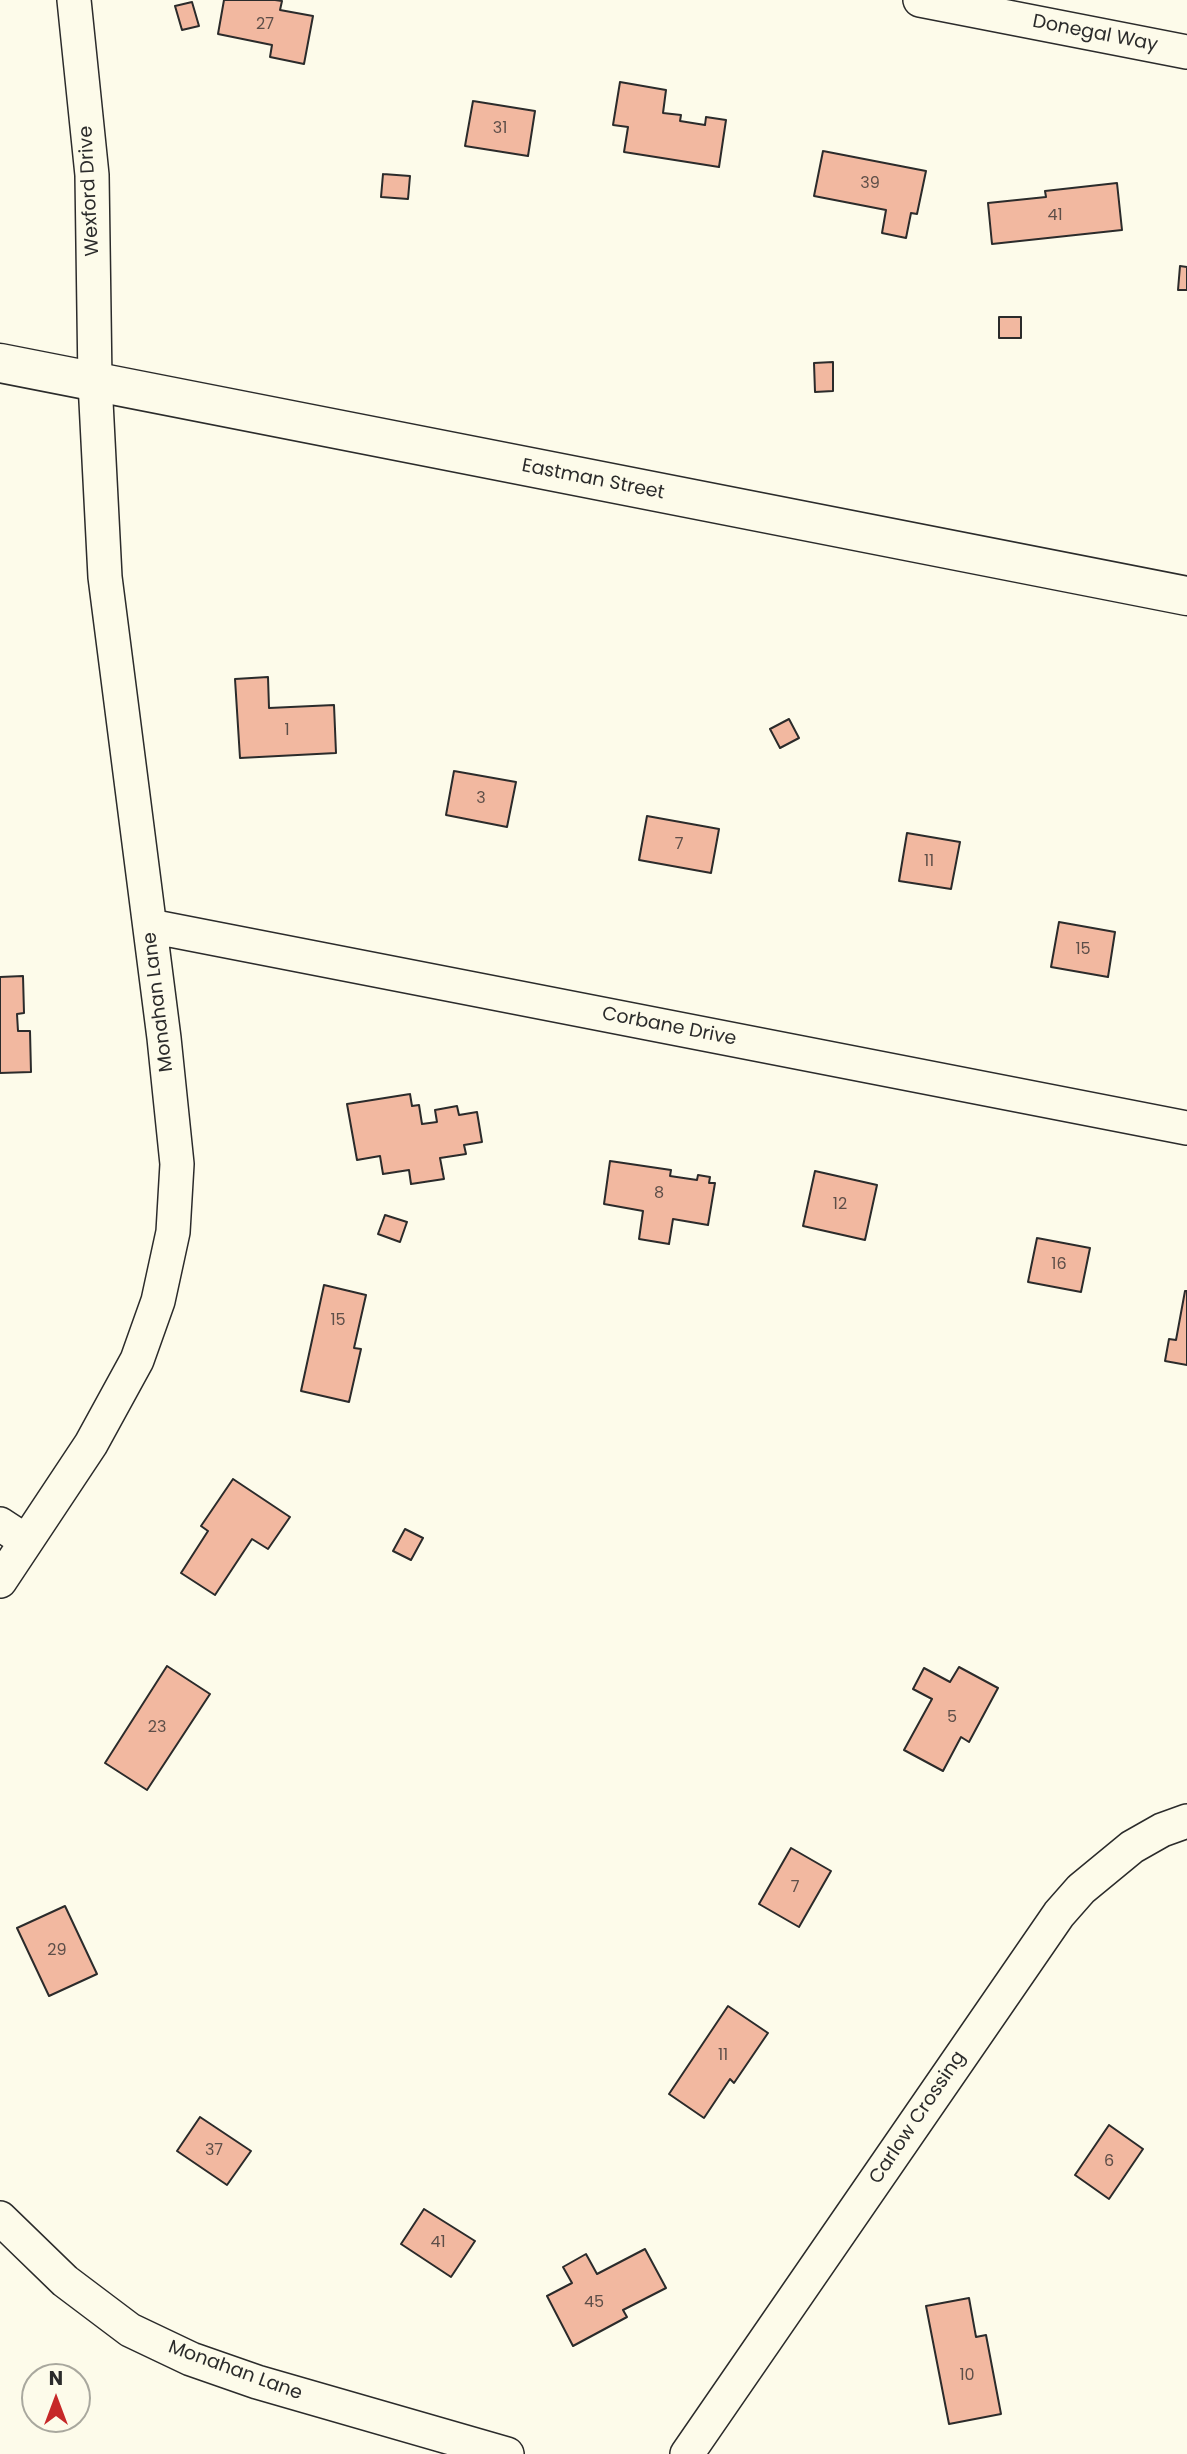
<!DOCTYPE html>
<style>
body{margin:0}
#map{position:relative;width:1187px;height:2454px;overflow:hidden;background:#fdfbea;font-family:Poppins,sans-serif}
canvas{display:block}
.north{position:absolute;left:21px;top:2363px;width:70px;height:70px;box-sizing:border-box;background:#fdfbea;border:2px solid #a9a89e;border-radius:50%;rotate:0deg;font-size:19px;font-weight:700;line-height:28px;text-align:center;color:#2b2b2b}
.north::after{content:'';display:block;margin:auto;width:24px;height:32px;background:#c62828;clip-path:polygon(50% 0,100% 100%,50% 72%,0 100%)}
</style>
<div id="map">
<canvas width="1187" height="2454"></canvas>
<div class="north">N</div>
</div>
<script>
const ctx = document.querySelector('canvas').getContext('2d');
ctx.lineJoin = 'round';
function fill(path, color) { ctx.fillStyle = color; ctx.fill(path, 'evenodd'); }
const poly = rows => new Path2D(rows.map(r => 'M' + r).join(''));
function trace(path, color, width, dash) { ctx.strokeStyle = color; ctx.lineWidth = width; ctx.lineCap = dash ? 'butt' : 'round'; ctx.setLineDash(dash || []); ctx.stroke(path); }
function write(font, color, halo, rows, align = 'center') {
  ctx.font = font + ' Poppins,sans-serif'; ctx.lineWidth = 5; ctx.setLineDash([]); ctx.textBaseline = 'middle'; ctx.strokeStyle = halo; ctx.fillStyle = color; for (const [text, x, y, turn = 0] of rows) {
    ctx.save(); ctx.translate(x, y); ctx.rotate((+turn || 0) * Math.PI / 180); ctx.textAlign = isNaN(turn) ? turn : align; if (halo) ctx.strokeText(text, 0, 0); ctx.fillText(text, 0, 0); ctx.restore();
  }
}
const building = poly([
 [224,0,275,0,282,1,280,10,313,16,304,64,270,57,272,45,218,34,224,0],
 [192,2,199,26,182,30,175,6,192,2],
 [620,82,666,90,663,113,681,115,680,121,705,125,706,117,726,120,719,167,624,152,628,127,613,125,620,82],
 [473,101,535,111,528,156,465,146,473,101],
 [823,151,926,171,917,214,911,213,906,238,882,233,886,210,814,196,823,151],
 [383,174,410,176,408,199,381,197,383,174],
 [1117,183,1122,230,992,244,988,203,1046,197,1045,191,1117,183],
 [1180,266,1187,267,1187,290,1178,290,1180,266],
 [999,317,1021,317,1021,338,999,338,999,317],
 [833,362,833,391,815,392,814,363,833,362],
 [268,677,269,708,334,705,336,753,240,758,235,679,268,677],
 [789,719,799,738,780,748,770,729,789,719],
 [454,771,516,782,507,827,446,815,454,771],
 [647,816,719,829,711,873,639,860,647,816],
 [907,833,960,842,951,889,899,881,907,833],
 [1059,922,1115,932,1108,977,1051,967,1059,922],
 [23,976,24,1013,17,1014,18,1031,30,1031,31,1072,0,1073,0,977,23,976],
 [410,1094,412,1106,419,1105,422,1124,437,1122,435,1110,457,1106,459,1115,477,1112,482,1142,464,1145,466,1154,440,1158,444,1179,411,1184,409,1170,383,1174,380,1156,357,1160,347,1104,410,1094],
 [610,1161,671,1170,670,1176,697,1180,698,1175,710,1177,709,1183,715,1183,708,1225,673,1219,669,1244,639,1239,643,1211,604,1204,610,1161],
 [815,1171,877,1185,865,1240,803,1226,815,1171],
 [385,1215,407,1222,400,1242,378,1234,385,1215],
 [1037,1238,1090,1248,1081,1292,1028,1282,1037,1238],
 [324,1285,366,1295,354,1348,361,1349,349,1402,301,1391,324,1285],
 [1185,1291,1187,1291,1187,1365,1165,1361,1169,1339,1176,1340,1185,1291],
 [233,1479,290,1517,268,1549,252,1539,215,1595,181,1573,208,1531,201,1526,233,1479],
 [405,1529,423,1538,411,1560,393,1551,405,1529],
 [167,1666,210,1694,147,1790,105,1763,167,1666],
 [959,1667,998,1688,969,1742,961,1737,943,1771,904,1750,932,1699,913,1689,924,1668,950,1682,959,1667],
 [791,1848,831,1871,799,1927,759,1904,791,1848],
 [65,1906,97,1974,49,1996,17,1928,65,1906],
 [728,2006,768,2033,734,2083,730,2079,704,2118,669,2094,728,2006],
 [200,2117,251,2151,227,2185,177,2151,200,2117],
 [1109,2125,1143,2149,1109,2199,1075,2175,1109,2125],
 [424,2209,475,2241,451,2277,401,2244,424,2209],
 [645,2249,666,2288,623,2310,627,2317,573,2346,547,2296,572,2283,563,2267,586,2254,597,2274,645,2249],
 [969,2298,976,2337,986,2335,1001,2414,949,2424,926,2306,969,2298]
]);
const minor = poly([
 [920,0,1187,52],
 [150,926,1187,1128],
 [0,1524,26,1541],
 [0,1581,91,1444,137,1360,158,1301,173,1232,177,1164,164,1038,105,577,95,382,92,175,74,0],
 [0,2218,65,2281,130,2330,191,2359,257,2382,507,2454],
 [687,2454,1059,1914,1081,1889,1132,1847,1162,1830,1187,1821]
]);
const primary = poly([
 [0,363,1187,596]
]);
const numberNames = [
 ["27",265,25],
 ["31",500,129],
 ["39",870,184],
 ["41",1055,216],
 ["1",287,731],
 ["3",481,799],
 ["7",679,845],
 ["11",929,862],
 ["15",1083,950],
 ["8",659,1194],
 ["12",840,1205],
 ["16",1059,1265],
 ["15",338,1321],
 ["5",952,1718],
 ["23",157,1728],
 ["7",795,1888],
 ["29",57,1951],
 ["11",723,2056],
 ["37",214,2151],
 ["6",1109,2162],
 ["41",438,2243],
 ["45",594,2303],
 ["10",967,2376]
];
const streetNames = [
 ["Donegal Way",1095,34,11],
 ["Wexford Drive",90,191,-93],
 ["Eastman Street",593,480,11],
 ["Monahan Lane",159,1002,-97],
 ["Corbane Drive",669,1027,11],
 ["Carlow Crossing",918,2118,-56],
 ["Monahan Lane",235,2371,20]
];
fill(building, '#f2b8a0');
trace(building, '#2b2b2b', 2);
trace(minor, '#2b2b2b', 36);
trace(primary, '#2b2b2b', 41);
trace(minor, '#fdfbea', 33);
trace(primary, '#fdfbea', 38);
write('16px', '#5d4e48', null, numberNames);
write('19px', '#2b2b2b', '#fdfbea', streetNames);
</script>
